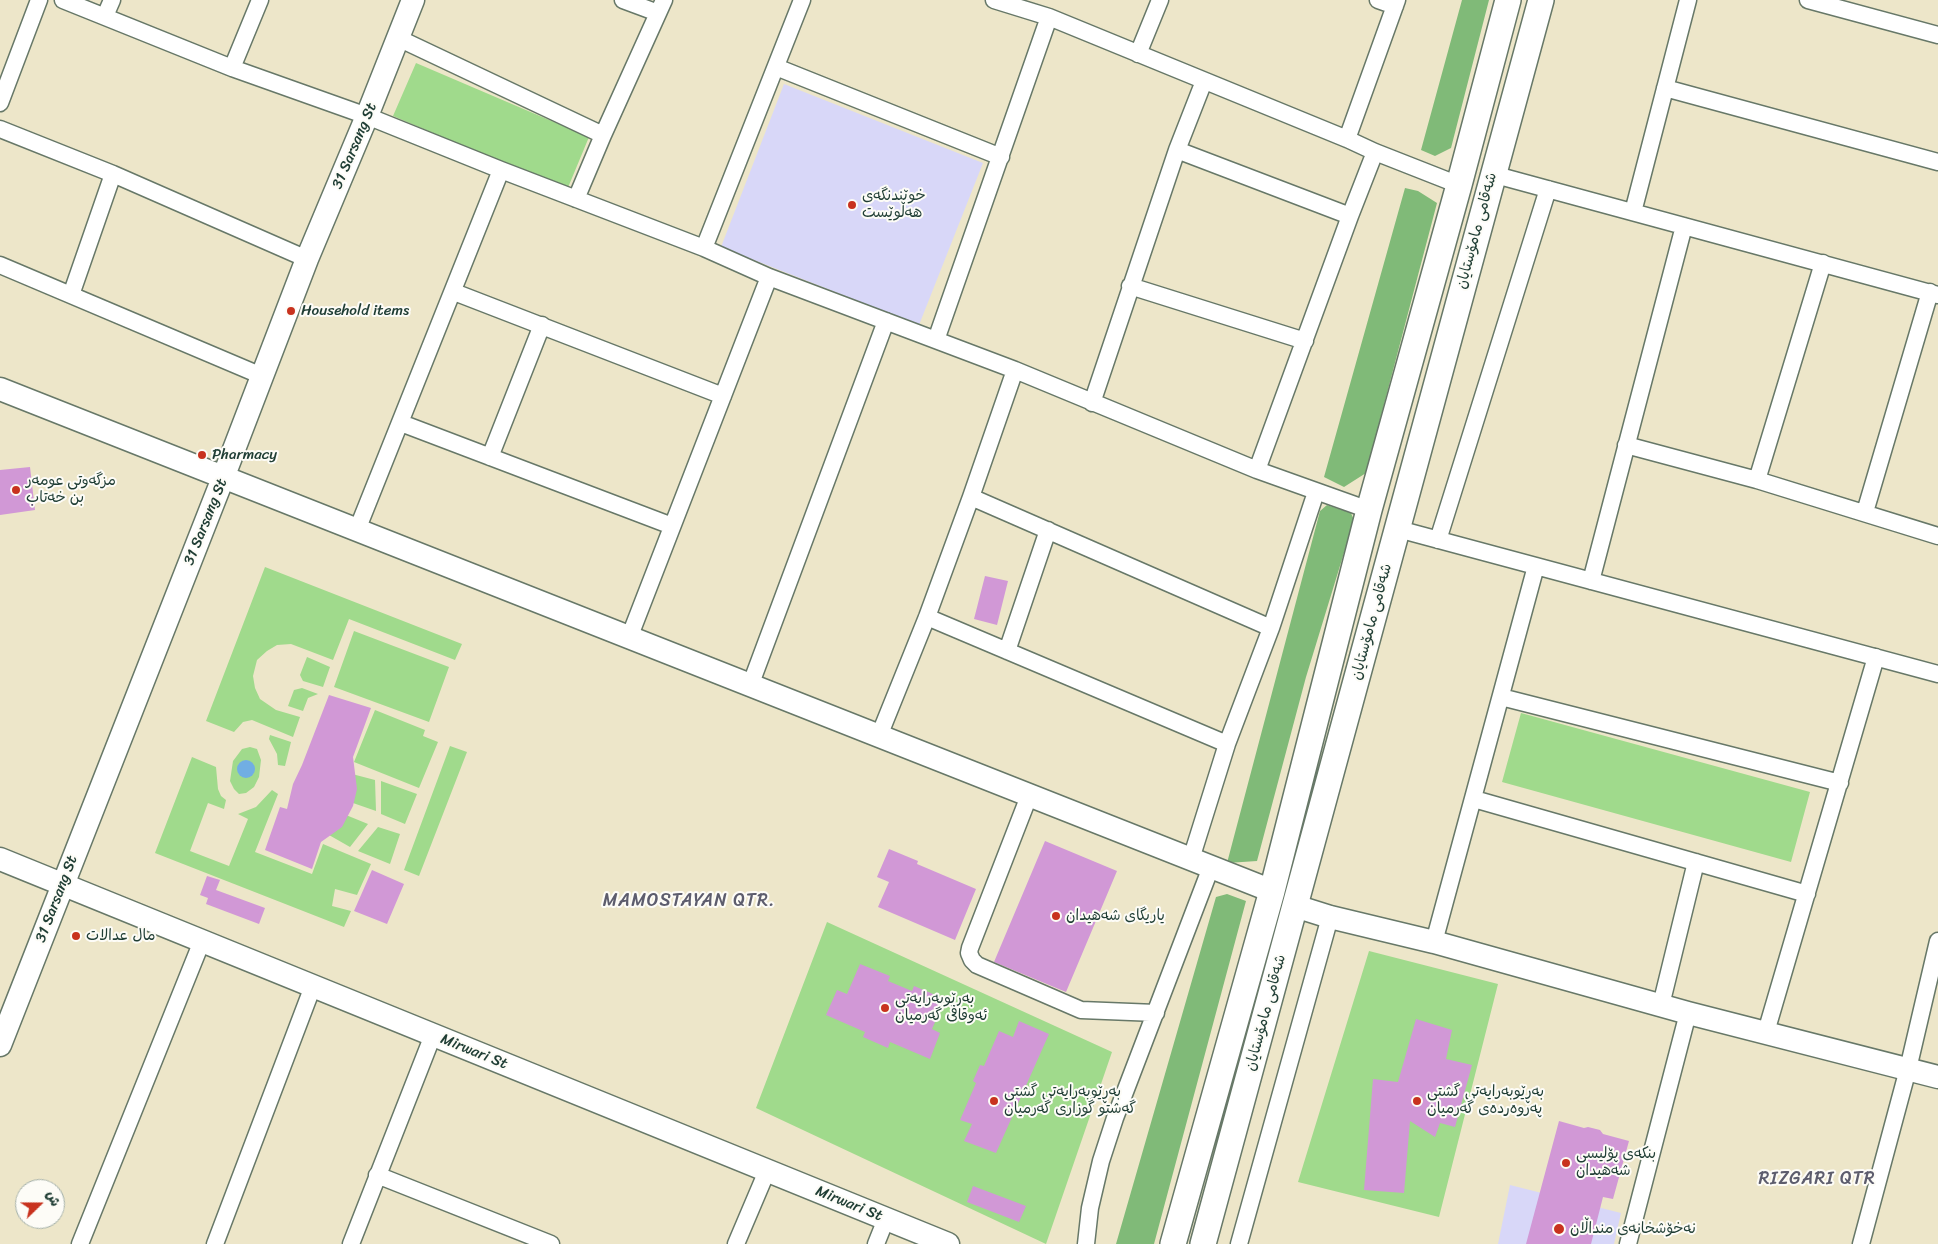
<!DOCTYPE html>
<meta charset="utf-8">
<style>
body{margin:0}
#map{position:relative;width:1938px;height:1244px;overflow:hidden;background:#ede6c9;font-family:Sriracha,"Playpen Sans Arabic",sans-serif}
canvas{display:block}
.north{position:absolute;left:15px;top:1179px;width:50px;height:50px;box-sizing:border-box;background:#fdfcf7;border:1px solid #a4b0a9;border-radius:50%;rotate:68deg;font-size:14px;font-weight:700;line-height:20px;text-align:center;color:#1f3d34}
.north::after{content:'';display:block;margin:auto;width:18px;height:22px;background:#c8321e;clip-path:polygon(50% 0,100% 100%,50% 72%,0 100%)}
</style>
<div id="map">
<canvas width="1938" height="1244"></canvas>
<div class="north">ش</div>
</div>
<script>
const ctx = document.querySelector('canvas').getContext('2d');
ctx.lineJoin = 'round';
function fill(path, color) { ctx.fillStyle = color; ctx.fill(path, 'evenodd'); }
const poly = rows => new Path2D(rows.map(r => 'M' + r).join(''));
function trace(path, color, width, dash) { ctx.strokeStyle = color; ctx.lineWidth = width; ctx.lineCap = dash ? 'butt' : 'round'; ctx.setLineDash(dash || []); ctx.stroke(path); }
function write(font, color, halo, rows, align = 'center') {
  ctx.font = font + ' Sriracha,"Playpen Sans Arabic",sans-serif'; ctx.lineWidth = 4; ctx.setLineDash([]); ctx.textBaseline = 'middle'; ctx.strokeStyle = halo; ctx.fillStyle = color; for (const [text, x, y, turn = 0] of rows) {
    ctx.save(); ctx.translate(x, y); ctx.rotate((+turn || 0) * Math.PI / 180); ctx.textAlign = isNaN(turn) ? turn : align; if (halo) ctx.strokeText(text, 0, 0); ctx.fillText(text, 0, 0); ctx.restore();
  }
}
const built = poly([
 [784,84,983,163,919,325,721,247],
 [1510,1185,1621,1213,1614,1244,1498,1244]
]);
const green = poly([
 [416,63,589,137,567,190,393,116],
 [265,567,462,644,455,660,349,619,333,660,291,644,277,645,267,651,257,660,253,676,255,688,260,699,276,710,300,717,293,737,252,720,243,722,234,732,206,721],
 [354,631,449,667,429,722,334,687],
 [307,657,330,667,323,687,303,681,300,675],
 [302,688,318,694,308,698,303,711,288,706,294,690],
 [375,710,425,730,423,736,438,742,419,788,354,762],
 [1521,713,1810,792,1791,862,1502,782],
 [270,735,291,742,285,766,278,765,277,754,269,739],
 [450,746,467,752,419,876,404,870],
 [250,747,257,749,261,760,259,777,254,787,246,793,239,794,234,789,230,781,233,761,242,749],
 [192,757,216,767,218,789,221,796,226,800,224,809,208,803,190,851,229,866,248,819,238,814,256,807,272,790,278,794,255,852,312,874,323,844,371,864,357,895,335,889,332,906,351,911,344,927,155,853],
 [352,774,375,780,376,811,353,803],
 [381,781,417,794,405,824,381,814],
 [346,815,368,824,350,847,329,835],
 [378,827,400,834,390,864,358,851],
 [827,922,1112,1052,1046,1244,756,1108],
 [1369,951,1498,984,1439,1217,1298,1182]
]);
const forest = poly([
 [1462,0,1489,0,1451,148,1435,156,1421,150],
 [1405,188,1418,191,1437,203,1366,473,1344,487,1324,477],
 [1327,505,1351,513,1354,520,1306,677,1257,861,1227,863,1320,511],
 [1227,894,1246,901,1154,1244,1116,1244,1216,897]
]);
const water = poly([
 '237 769a9 9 0 1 1 18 0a9 9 0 1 1-18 0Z'
]);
const building = poly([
 [30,467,35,510,0,515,0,470],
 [985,576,1008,581,997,625,974,619],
 [329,695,371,708,353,757,357,789,353,806,342,827,321,842,312,869,265,850,280,807,287,809,293,784,302,765],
 [1045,841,1117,871,1066,992,994,962],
 [889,849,918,861,917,864,976,889,955,940,878,907,889,882,877,877],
 [372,870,404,884,387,924,354,911],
 [207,876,220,880,216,890,265,908,259,924,206,904,208,898,200,895],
 [860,964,890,976,888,981,912,991,914,986,945,999,932,1029,940,1033,930,1059,890,1042,888,1048,863,1037,865,1032,826,1015,837,990,847,994],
 [1416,1019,1452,1030,1446,1059,1472,1065,1455,1127,1440,1123,1435,1137,1410,1121,1404,1193,1364,1190,1373,1079,1398,1082],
 [1019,1021,1049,1034,996,1153,964,1141,972,1124,960,1120,976,1083,973,1081,980,1065,984,1066,999,1031,1013,1037],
 [1559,1121,1584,1128,1588,1127,1600,1130,1603,1134,1629,1141,1613,1199,1603,1197,1591,1244,1526,1244],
 [973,1186,1026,1206,1019,1222,967,1202]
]);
const street = poly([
 [63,0,232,68,367,116,501,170,704,248,769,277,1015,370,1257,470,1369,510],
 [623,0,658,13],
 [994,0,1049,17,1347,139,1375,152,1459,185],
 [1378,0,1395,6],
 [1808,0,1938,35],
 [105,16,112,0],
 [398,38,603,135],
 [1138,54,1160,0],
 [776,67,1001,157],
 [232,68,260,0],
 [1665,88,1938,162],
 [0,103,39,0],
 [0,129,113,174,307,259],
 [1347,139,1397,0],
 [1177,150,1350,216],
 [1492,174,1938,295],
 [576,199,603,135,664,0],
 [1633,212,1688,0],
 [704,248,802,0],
 [0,265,262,376],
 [1130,286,1305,341],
 [454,292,723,396],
 [71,295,113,174],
 [936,340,1049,17],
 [1092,403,1177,150,1204,81],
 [401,423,672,526],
 [1626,445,1757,480,1938,536],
 [490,457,542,325],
 [1257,470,1350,216,1375,152],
 [1757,480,1823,263],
 [971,497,1271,628],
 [1865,512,1930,292],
 [1398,529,1938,674],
 [357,530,501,170],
 [1438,540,1548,189],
 [1591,581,1684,226],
 [927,617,1227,744],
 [629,638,769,277],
 [1007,651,1048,530],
 [750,686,886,321],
 [1501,697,1840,783],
 [879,736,927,617,971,497,1015,370],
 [1029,796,970,948,969,953,972,960,977,965,1081,1010,1156,1013],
 [1474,799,1807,894],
 [1191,859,1227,744,1271,628,1316,492],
 [1434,942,1536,566],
 [1661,1005,1696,862],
 [1766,1032,1876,657],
 [377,1175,551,1244],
 [80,1244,202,941],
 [215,1244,313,986],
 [351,1244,433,1035],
 [736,1244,767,1171],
 [876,1244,886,1219],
 [1086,1244,1090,1208,1101,1161,1115,1118,1211,867],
 [1239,1244,1330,917],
 [1628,1244,1688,1013],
 [1861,1244,1908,1069,1938,941]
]);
const secondary = poly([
 [0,389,1272,891],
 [0,859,948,1244],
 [1295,906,1330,917,1434,942,1688,1013,1938,1077],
 [0,1045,223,478,307,259,367,116,413,0]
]);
const primary = poly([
 [1173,1244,1272,891,1369,510,1459,185,1508,0],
 [1203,1244,1541,0]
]);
const markers = [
 [852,205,5,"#c8321e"],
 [291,311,5,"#c8321e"],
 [202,455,5,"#c8321e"],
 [16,490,5,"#c8321e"],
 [1056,916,5,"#c8321e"],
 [76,936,5,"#c8321e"],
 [885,1008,5,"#c8321e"],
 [994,1101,5,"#c8321e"],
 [1417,1101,5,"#c8321e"],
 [1566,1163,5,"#c8321e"],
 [1559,1229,6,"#c8321e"]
];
const streetNames = [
 ["31 Sarsang St",355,146,-67],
 ["شەقامی مامۆستایان",1477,231,-75],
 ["31 Sarsang St",206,522,-68],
 ["شەقامی مامۆستایان",1372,622,-75],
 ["31 Sarsang St",57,899,-69],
 ["شەقامی مامۆستایان",1266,1013,-75],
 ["Mirwari St",474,1052,22],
 ["Mirwari St",849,1204,22]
];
const poiNames = [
 ["خوێندنگەی",862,196],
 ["هەڵوێست",862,213],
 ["Household items",301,311],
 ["Pharmacy",212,455],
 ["مزگەوتی عومەر",26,481],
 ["بن خەتاب",26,498],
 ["یاریگای شەهیدان",1066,916],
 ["مال عدالات",86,936],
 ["بەڕێوبەرایەتی",895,999],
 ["ئەوقافی گەرمیان",895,1016],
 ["بەڕێوبەرایەتی گشتی",1004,1092],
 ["گەشتو گوزاری گەرمیان",1004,1109],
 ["بەڕێوبەرایەتی گشتی",1427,1092],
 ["پەروەردەی گەرمیان",1427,1109],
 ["بنکەی پۆلیسی",1576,1154],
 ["شەهیدان",1576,1171],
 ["نەخۆشخانەی منداڵان",1570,1229]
];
const quarterNames = [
 ["MAMOSTAYAN QTR.",689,901],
 ["RIZGARI QTR",1817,1179]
];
fill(built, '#d8d7f8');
fill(green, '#a0da8c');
fill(forest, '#80ba78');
fill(water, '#71aee3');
fill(building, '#d198d6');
trace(street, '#677868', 19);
trace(secondary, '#677868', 25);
trace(primary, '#677868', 28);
trace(street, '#fff', 16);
trace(secondary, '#fff', 22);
trace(primary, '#fff', 25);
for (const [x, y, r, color] of markers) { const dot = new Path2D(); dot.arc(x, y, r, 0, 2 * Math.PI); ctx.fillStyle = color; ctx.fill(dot); trace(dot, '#fdfcf7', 2); }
write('15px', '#1f3d34', '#fdfcf7', streetNames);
write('15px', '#1f3d34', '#fdfcf7', poiNames, 'left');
ctx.letterSpacing = '1px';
write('18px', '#5d5d6d', '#fdfcf7', quarterNames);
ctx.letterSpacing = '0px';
</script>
